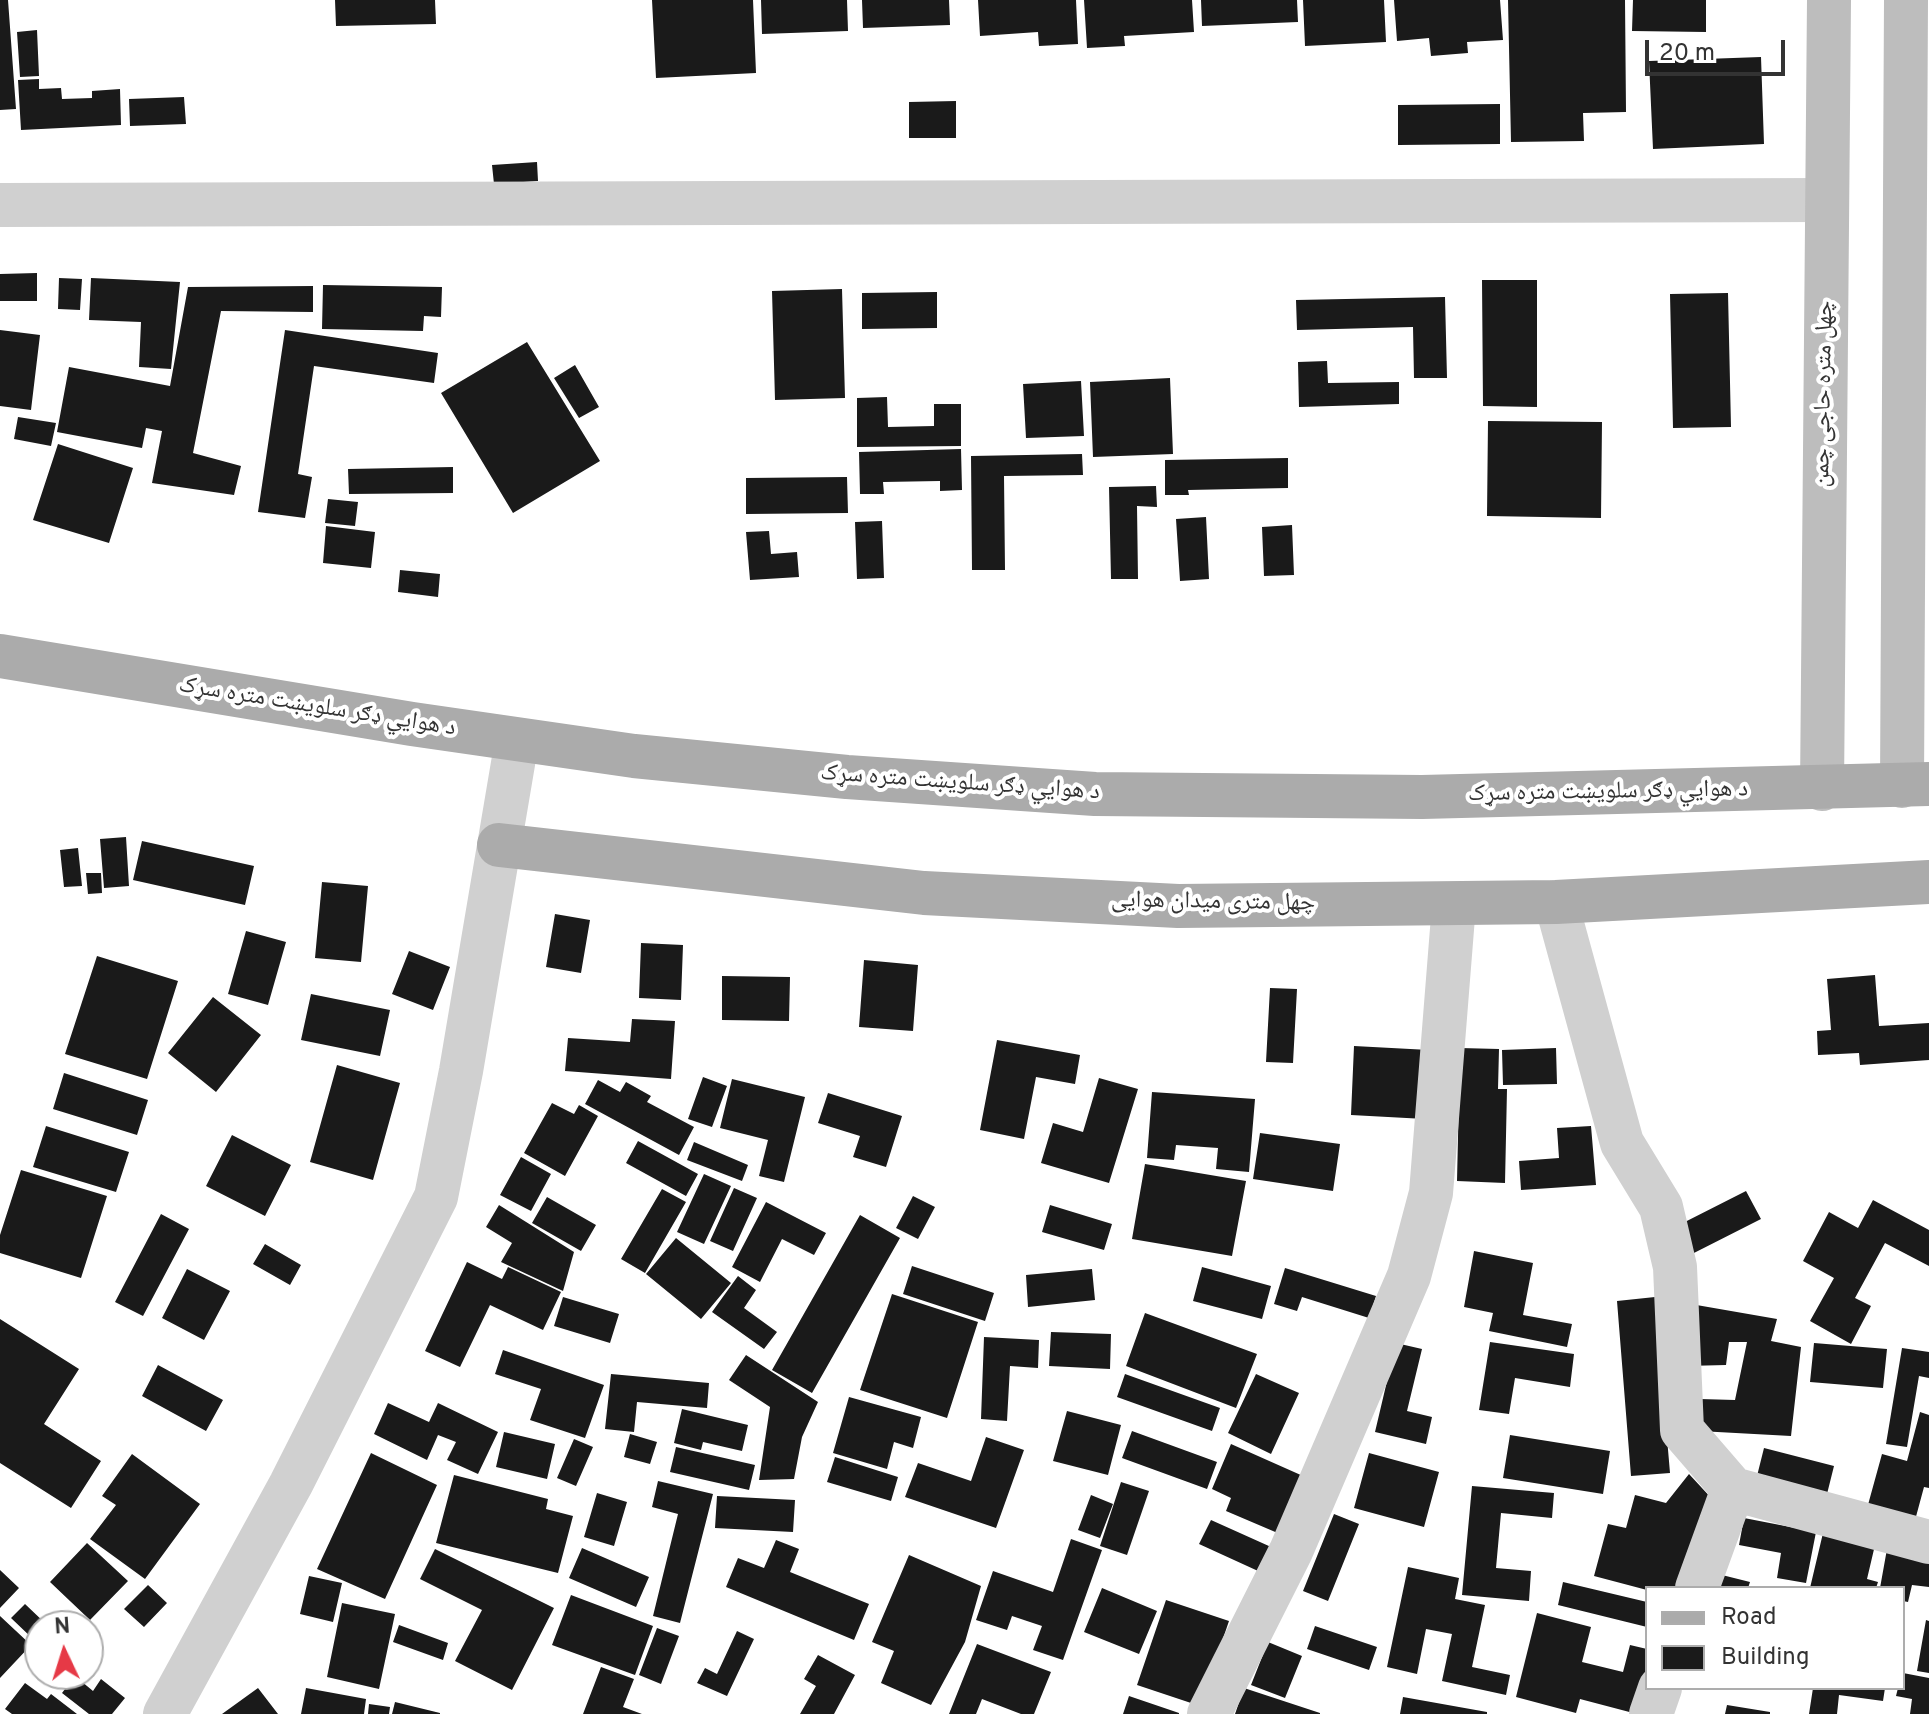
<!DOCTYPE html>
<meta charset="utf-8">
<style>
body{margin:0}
#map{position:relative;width:1929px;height:1714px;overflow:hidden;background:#fff;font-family:Overpass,sans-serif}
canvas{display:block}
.legend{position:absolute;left:1645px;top:1586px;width:260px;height:104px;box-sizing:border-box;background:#fff;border:2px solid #adadad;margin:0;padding:10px 14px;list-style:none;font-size:24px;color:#333}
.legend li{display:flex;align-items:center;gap:16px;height:40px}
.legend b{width:40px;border:2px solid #adadad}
.north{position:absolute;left:24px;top:1610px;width:80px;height:80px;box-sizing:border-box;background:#fff;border:2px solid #adadad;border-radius:50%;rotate:356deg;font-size:22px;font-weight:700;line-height:32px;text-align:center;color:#333}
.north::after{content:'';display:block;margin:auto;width:28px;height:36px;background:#e63946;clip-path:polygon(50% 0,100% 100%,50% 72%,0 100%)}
.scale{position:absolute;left:1645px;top:40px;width:140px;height:36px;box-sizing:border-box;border:4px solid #333;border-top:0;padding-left:10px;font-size:24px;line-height:28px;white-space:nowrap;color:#333;-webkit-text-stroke:6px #fff;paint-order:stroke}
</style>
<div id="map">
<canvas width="1929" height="1714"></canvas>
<ul class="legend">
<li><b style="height:10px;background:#ababab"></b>Road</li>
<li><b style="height:22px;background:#1a1a1a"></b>Building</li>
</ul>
<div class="north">N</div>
<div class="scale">20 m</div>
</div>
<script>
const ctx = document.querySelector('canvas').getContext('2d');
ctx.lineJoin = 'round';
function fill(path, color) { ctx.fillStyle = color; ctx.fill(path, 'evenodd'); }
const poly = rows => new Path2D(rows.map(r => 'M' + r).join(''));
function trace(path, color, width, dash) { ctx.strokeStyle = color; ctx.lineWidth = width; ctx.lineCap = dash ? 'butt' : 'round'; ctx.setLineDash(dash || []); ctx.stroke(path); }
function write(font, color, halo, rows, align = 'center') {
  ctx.font = font + ' Overpass,"Noto Naskh Arabic",sans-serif'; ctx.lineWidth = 8; ctx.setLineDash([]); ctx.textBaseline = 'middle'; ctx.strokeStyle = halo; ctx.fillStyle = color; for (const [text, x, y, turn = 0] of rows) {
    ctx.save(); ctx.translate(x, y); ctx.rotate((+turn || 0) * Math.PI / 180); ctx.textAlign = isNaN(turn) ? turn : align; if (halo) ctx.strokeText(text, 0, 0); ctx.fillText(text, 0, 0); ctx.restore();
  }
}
const building = poly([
 [0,0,8,0,16,109,0,110],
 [335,0,435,0,436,24,336,26],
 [652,0,753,0,756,73,656,78],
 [761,0,847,0,848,31,762,34],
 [862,0,949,0,950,25,863,28],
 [978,0,1076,0,1078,44,1039,46,1038,32,980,36],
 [1084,0,1192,0,1194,32,1124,36,1125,46,1087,48],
 [1201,0,1297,0,1298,22,1202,26],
 [1303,0,1384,0,1386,42,1305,46],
 [1394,0,1500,0,1503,40,1467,42,1468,53,1431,56,1429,38,1397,41],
 [1508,0,1625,0,1626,112,1583,113,1584,141,1511,142],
 [1633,0,1706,0,1706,32,1632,31],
 [37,30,39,76,20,77,17,32],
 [1761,57,1764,144,1653,149,1649,61],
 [39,79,39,89,61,88,62,99,92,98,92,91,120,89,121,125,21,130,18,80],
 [184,97,186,124,130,126,129,99],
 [956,101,956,138,909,138,909,102],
 [1500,104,1500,144,1398,145,1398,105],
 [537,162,538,181,494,184,492,165],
 [37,273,37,301,0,301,0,274],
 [59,278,82,279,80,310,58,309],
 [91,278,180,282,171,369,139,367,141,322,89,320],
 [1482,280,1537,280,1537,407,1483,406],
 [323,285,442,287,441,317,424,316,423,331,322,329],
 [313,286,313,312,221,311,193,453,241,466,234,495,152,483,162,431,146,428,142,448,57,432,69,367,170,386,188,287],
 [842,289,845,398,775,400,772,291],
 [937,292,937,328,862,329,862,293],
 [1728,293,1731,427,1673,428,1670,294],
 [1445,297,1447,378,1414,378,1413,327,1297,330,1296,300],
 [0,330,40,335,31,410,0,406],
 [285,330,438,353,434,383,314,366,298,474,312,477,305,518,258,512],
 [527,342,600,461,513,513,441,393],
 [1327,361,1328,383,1399,382,1399,404,1299,407,1298,362],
 [575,365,599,407,579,418,554,378],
 [1170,378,1173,454,1093,457,1090,382],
 [1081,381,1084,436,1026,438,1023,384],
 [887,397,888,427,934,426,934,404,961,404,961,446,857,447,857,398],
 [18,417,56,423,51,446,14,439],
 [1488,421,1602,422,1601,518,1487,516],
 [58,444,133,468,109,543,33,520],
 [961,449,962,490,940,491,940,481,883,482,884,494,860,494,859,452],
 [1082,454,1083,475,1004,476,1005,570,972,570,971,456],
 [1288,458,1288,488,1188,490,1189,495,1165,495,1165,460],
 [453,467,453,493,349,494,348,469],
 [847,477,848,513,746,514,746,478],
 [1156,486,1157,507,1137,506,1138,579,1111,579,1109,487],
 [328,499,358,502,355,526,325,523],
 [1206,517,1209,579,1180,581,1176,519],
 [882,521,884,578,857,579,855,522],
 [1292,525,1294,575,1264,576,1262,527],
 [326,526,375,532,371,568,323,563],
 [769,531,771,554,797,552,799,577,750,580,746,532],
 [400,570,440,574,438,597,398,592],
 [126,837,129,886,104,888,100,839],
 [142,841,254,866,245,905,133,880],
 [78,848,82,886,64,887,60,850],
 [86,873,101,873,102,893,88,894],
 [322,882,368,886,361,962,315,958],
 [555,914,590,920,581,973,546,967],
 [246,931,286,942,268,1005,228,994],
 [641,943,683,945,681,1000,639,998],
 [409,951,450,967,433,1010,392,994],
 [97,956,178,981,147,1079,65,1054],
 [864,960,918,965,913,1031,859,1027],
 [1875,975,1879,1026,1929,1023,1929,1060,1860,1065,1859,1053,1818,1055,1817,1031,1831,1030,1827,979],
 [722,976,790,977,789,1021,722,1020],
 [1270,988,1297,989,1293,1063,1266,1062],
 [311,994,390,1010,380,1056,301,1040],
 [213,997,261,1035,216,1092,168,1053],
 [632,1019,675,1021,671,1079,565,1071,568,1038,630,1042],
 [997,1040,1080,1055,1075,1084,1036,1077,1024,1139,980,1130],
 [1354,1046,1429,1050,1425,1119,1351,1115],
 [1460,1048,1499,1049,1498,1089,1507,1089,1505,1183,1457,1181],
 [1556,1048,1557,1084,1503,1085,1502,1050],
 [337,1065,400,1083,373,1180,310,1162],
 [64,1073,148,1100,137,1135,53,1109],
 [703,1077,727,1086,712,1127,688,1119],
 [1099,1078,1138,1089,1109,1183,1041,1163,1053,1123,1083,1132],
 [732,1079,805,1097,784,1182,759,1176,768,1140,720,1128],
 [598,1080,620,1092,626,1082,651,1096,647,1102,694,1127,679,1155,585,1104],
 [1152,1092,1255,1099,1249,1172,1216,1169,1218,1148,1176,1145,1174,1160,1147,1158],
 [828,1093,902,1116,886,1167,853,1157,860,1136,818,1123],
 [552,1103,574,1114,579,1105,598,1116,565,1176,524,1153],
 [46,1126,129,1152,116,1192,33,1167],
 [1591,1126,1596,1185,1521,1190,1519,1161,1559,1158,1557,1128],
 [1260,1133,1340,1144,1333,1191,1253,1179],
 [232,1135,291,1165,265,1216,206,1186],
 [638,1141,698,1174,686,1196,626,1163],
 [694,1142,748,1165,742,1181,687,1160],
 [521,1157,551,1174,531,1211,500,1195],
 [1145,1164,1246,1181,1232,1256,1132,1239],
 [21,1170,107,1196,81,1278,0,1253,0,1235],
 [704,1174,731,1186,704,1244,677,1232],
 [734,1188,757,1198,733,1251,710,1241],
 [662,1189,686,1202,645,1273,621,1259],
 [1746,1191,1761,1219,1688,1256,1673,1228],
 [913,1196,935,1207,918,1239,896,1228],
 [547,1197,596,1225,581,1251,532,1223],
 [1873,1200,1929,1230,1929,1266,1885,1243,1855,1298,1871,1306,1851,1344,1810,1321,1834,1278,1803,1261,1829,1212,1858,1228],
 [766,1202,826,1233,814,1255,782,1239,760,1282,732,1267],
 [499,1205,574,1252,563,1291,501,1262,512,1243,486,1227],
 [1050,1205,1112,1224,1104,1250,1042,1232],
 [161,1214,189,1229,143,1316,115,1302],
 [860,1215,900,1238,812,1393,772,1370],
 [676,1238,731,1283,701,1319,646,1274],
 [265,1244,301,1265,290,1285,253,1264],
 [1474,1251,1533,1263,1523,1315,1572,1324,1567,1347,1489,1331,1493,1313,1464,1307],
 [467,1262,502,1279,508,1267,561,1292,543,1330,490,1305,460,1367,425,1351],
 [912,1266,994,1293,985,1321,903,1294],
 [1202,1267,1271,1286,1262,1319,1193,1301],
 [1285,1268,1376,1296,1369,1318,1302,1297,1297,1311,1274,1304],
 [187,1269,230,1291,204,1340,162,1318],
 [1092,1269,1095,1300,1028,1307,1026,1275],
 [738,1276,756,1290,744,1308,777,1332,764,1349,712,1312],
 [892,1294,978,1322,947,1418,860,1390],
 [563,1297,619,1314,610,1343,554,1326],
 [1655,1297,1670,1473,1631,1476,1617,1301],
 [1685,1303,1777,1319,1771,1341,1801,1347,1791,1436,1699,1431,1700,1399,1735,1400,1747,1342,1729,1342,1726,1365,1686,1366],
 [1145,1313,1257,1354,1236,1408,1126,1366],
 [0,1319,79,1369,44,1424,101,1461,71,1508,0,1463],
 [1051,1332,1111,1334,1110,1369,1049,1366],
 [984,1337,1039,1340,1038,1368,1010,1366,1007,1421,981,1419],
 [1490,1342,1574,1354,1570,1387,1515,1378,1509,1414,1479,1410],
 [1396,1343,1422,1349,1407,1411,1432,1417,1426,1444,1375,1432],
 [1814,1343,1887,1349,1883,1388,1810,1382],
 [1902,1348,1929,1352,1929,1378,1919,1376,1907,1447,1886,1444],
 [503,1350,604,1385,585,1438,530,1420,541,1389,495,1374],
 [746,1355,818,1402,802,1437,794,1479,759,1480,770,1407,729,1380],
 [158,1365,223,1400,206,1431,142,1396],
 [611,1374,709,1383,707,1408,637,1402,634,1432,605,1429],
 [1125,1374,1220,1408,1212,1431,1117,1397],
 [1256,1374,1299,1393,1271,1454,1228,1433],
 [849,1397,921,1417,913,1448,894,1442,887,1469,833,1453],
 [388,1403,429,1422,438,1403,498,1432,478,1474,447,1460,456,1442,438,1435,427,1460,374,1434],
 [682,1409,748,1425,742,1451,703,1442,701,1450,674,1443],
 [1067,1411,1121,1425,1108,1475,1053,1461],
 [1920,1412,1929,1415,1929,1488,1924,1487,1914,1524,1866,1512,1882,1454,1907,1461],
 [1132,1431,1217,1462,1207,1489,1122,1458],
 [504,1432,555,1444,547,1479,496,1467],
 [630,1434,657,1442,650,1464,624,1457],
 [1510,1435,1610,1451,1603,1494,1503,1478],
 [986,1437,1024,1450,996,1528,905,1497,918,1463,971,1481],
 [574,1439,593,1447,576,1486,557,1478],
 [1231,1444,1312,1480,1287,1537,1226,1511,1231,1498,1212,1489],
 [676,1447,755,1465,749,1490,670,1472],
 [1764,1448,1834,1466,1825,1502,1755,1484],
 [371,1453,437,1485,385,1599,317,1569],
 [1369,1453,1439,1472,1424,1527,1354,1508],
 [132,1454,200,1504,145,1579,90,1539,116,1505,102,1496],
 [835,1457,898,1477,891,1501,827,1482],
 [1689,1474,1714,1501,1687,1588,1647,1590,1594,1576,1608,1524,1626,1528,1635,1495,1666,1503],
 [454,1475,548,1499,546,1509,573,1516,558,1573,436,1543],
 [658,1481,713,1494,680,1623,653,1616,678,1514,652,1507],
 [1121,1482,1149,1491,1127,1555,1100,1546],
 [1472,1486,1554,1493,1552,1518,1501,1513,1496,1568,1531,1571,1529,1601,1462,1595],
 [597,1493,627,1502,614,1546,584,1537],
 [1091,1495,1113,1504,1100,1538,1078,1530],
 [717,1496,795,1500,793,1532,715,1528],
 [1334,1514,1359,1524,1328,1601,1303,1591],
 [1744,1518,1816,1532,1806,1583,1777,1578,1781,1553,1739,1545],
 [1211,1520,1280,1551,1269,1576,1199,1544],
 [1823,1533,1875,1545,1867,1579,1878,1582,1876,1588,1810,1588],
 [1071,1539,1102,1550,1063,1660,1033,1650,1042,1626,1012,1616,1007,1630,976,1620,993,1571,1053,1592],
 [776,1540,799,1549,790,1572,869,1604,854,1640,726,1587,738,1558,764,1568],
 [87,1543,128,1581,90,1620,50,1582],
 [582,1548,649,1577,636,1607,569,1578],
 [435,1549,554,1608,512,1690,455,1661,482,1610,420,1579],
 [1887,1549,1929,1556,1929,1587,1912,1585,1908,1602,1903,1601,1903,1588,1880,1588],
 [909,1555,981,1586,965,1642,931,1705,881,1683,894,1651,872,1642],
 [1408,1567,1459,1578,1455,1599,1485,1605,1472,1667,1510,1675,1506,1695,1442,1681,1452,1634,1426,1629,1417,1674,1387,1667],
 [0,1570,19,1588,0,1608],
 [1714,1573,1750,1582,1748,1588,1710,1588],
 [309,1576,342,1583,333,1622,300,1614],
 [1563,1582,1647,1602,1647,1627,1558,1605],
 [148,1585,167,1603,144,1627,124,1609],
 [1102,1588,1157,1611,1139,1654,1084,1632],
 [571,1595,653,1626,635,1675,552,1645],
 [1166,1600,1229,1621,1200,1706,1137,1685],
 [342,1603,395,1614,379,1689,327,1677],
 [25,1604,46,1624,40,1626,40,1631,33,1639,11,1618],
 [1537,1613,1591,1627,1582,1662,1623,1672,1630,1645,1647,1649,1647,1682,1637,1714,1580,1699,1576,1713,1516,1697],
 [0,1616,31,1645,0,1678],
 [1926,1620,1929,1621,1929,1673,1917,1671],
 [399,1625,448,1643,443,1660,393,1642],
 [1315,1626,1377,1647,1369,1670,1307,1649],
 [657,1628,679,1636,661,1684,639,1675],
 [737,1631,754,1639,727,1696,697,1683,705,1668,717,1674],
 [1268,1642,1302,1656,1285,1698,1251,1685],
 [977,1644,1051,1672,1034,1714,1021,1714,982,1699,976,1714,949,1714],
 [818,1655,855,1675,834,1714,800,1714,816,1686,804,1679],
 [601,1667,634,1679,623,1707,642,1714,583,1714],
 [1903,1673,1929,1678,1929,1714,1910,1714,1912,1699,1896,1696,1898,1688,1903,1688],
 [75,1676,93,1691,101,1679,125,1698,112,1714,89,1714,62,1693],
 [25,1683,47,1699,51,1694,77,1714,12,1714,5,1709],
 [258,1688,278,1714,222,1714],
 [306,1688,366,1699,364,1714,301,1714],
 [1244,1688,1320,1713,1320,1714,1235,1714],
 [1813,1688,1885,1688,1883,1701,1839,1695,1837,1714,1809,1714],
 [1129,1696,1179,1713,1179,1714,1123,1714],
 [1403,1697,1487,1712,1487,1714,1400,1714],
 [395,1702,440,1713,440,1714,392,1714],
 [369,1704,390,1707,389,1714,368,1714],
 [1727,1705,1770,1712,1770,1714,1725,1714]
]);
const street = poly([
 [0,205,1827,200],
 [1556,902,1622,1143,1661,1207,1675,1267,1682,1430,1733,1489,1697,1588],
 [1733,1489,1929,1542],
 [165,1714,291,1484,436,1197,461,1071,517,740],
 [1209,1714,1291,1551,1409,1276,1431,1193,1454,904],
 [1651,1714,1660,1688]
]);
const secondary = poly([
 [1902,786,1906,0],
 [1822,789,1829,0]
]);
const primary = poly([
 [0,656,412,724,634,756,847,777,1095,794,1422,797,1929,784],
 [499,845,924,893,1178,906,1556,902,1929,882]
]);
const streetNames = [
 ["چهل متره حاجی چمن",1825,394,-89],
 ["د هوايي ډګر سلویښت متره سړک",317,708,9],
 ["د هوايي ډګر سلویښت متره سړک",960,784,4],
 ["د هوايي ډګر سلویښت متره سړک",1608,793,-1],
 ["چهل متری میدان هوایی",1213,903,1]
];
fill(building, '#1a1a1a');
trace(street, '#d0d0d0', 44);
trace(secondary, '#bdbdbd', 44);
trace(primary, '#ababab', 44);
write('24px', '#333', '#fff', streetNames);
</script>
